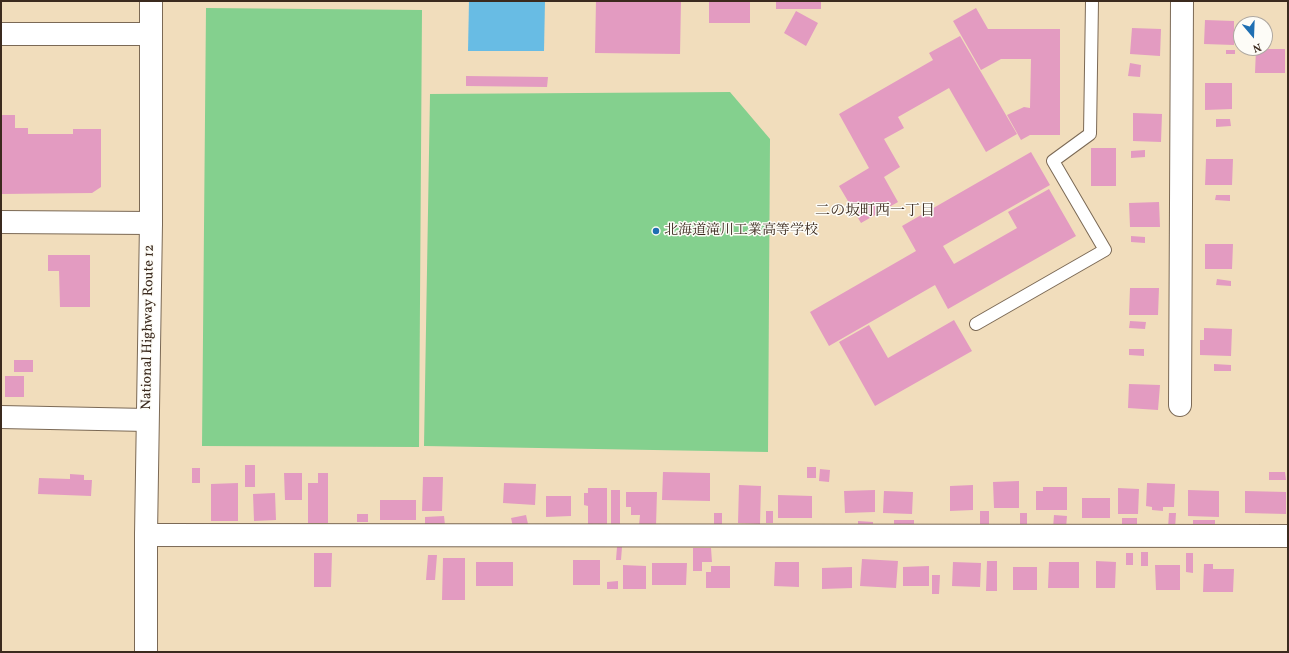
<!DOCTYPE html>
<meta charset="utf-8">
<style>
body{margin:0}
#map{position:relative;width:1289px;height:653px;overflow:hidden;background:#f1ddbc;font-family:Vollkorn,serif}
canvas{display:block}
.frame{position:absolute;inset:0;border:2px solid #3b2a1e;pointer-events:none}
.north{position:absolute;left:1233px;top:16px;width:40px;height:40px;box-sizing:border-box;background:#fdfcf7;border:1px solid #afa8a0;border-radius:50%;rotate:161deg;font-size:11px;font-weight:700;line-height:16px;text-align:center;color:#3b2a1e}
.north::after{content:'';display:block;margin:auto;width:14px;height:18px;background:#1f6fb2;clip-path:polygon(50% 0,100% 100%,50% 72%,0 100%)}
</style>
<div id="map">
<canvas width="1289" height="653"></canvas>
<div class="frame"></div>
<div class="north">N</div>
</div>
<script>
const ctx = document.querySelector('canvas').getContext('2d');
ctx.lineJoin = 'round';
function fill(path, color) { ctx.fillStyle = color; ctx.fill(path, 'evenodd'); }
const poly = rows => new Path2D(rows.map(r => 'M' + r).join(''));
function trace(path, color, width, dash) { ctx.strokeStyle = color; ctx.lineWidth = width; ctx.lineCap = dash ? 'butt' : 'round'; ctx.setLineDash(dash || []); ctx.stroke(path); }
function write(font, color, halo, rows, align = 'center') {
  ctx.font = font + ' Vollkorn,"Noto Serif JP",serif'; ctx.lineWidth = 3; ctx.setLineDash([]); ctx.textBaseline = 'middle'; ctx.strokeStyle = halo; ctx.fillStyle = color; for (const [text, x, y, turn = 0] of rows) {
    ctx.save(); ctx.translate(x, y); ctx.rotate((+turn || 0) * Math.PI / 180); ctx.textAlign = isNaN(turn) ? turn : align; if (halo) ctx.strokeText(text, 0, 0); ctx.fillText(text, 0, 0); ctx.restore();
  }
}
const green = poly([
 [206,8,422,10,419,447,202,446],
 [730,92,770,139,768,452,424,446,430,94]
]);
const water = poly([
 [469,1,545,1,544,51,468,51]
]);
const building = poly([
 [596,1,681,1,680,54,595,53],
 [709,1,750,1,750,23,709,23],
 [776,1,821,1,821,9,776,9],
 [976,8,988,29,1060,29,1060,135,1030,135,1021,140,1007,115,1024,107,1030,108,1031,59,1001,59,981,70,953,21],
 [796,11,818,23,806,46,784,33],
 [1205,20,1234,21,1234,45,1204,44],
 [1132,28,1161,29,1160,56,1130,54],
 [960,36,1017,134,986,152,949,88,898,117,904,128,884,139,900,167,884,177,898,202,861,223,839,186,869,168,839,114,933,60,929,53],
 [1256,49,1285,49,1285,73,1255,73],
 [1226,50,1235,50,1235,54,1226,54],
 [1130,63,1141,65,1140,77,1128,76],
 [466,76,548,77,547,87,466,86],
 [1205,83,1232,83,1232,109,1205,110],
 [1133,113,1162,114,1161,142,1133,141],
 [2,115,15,115,15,128,28,128,28,134,73,134,73,129,101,129,101,187,92,193,2,194],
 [1216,119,1230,119,1231,126,1216,127],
 [1091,148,1116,148,1116,186,1091,186],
 [1145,150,1145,157,1131,158,1131,151],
 [1031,152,1050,185,943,246,954,264,1017,228,1008,212,1049,189,1076,236,948,309,935,285,829,346,810,312,916,251,902,226],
 [1206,159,1233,159,1232,185,1205,185],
 [1216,195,1230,195,1230,201,1215,200],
 [1159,202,1160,227,1130,227,1129,203],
 [1131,236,1145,237,1145,243,1131,242],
 [1205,244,1233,244,1232,269,1205,269],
 [48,255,90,255,90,307,60,307,59,271,48,271],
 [1217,279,1231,281,1231,286,1216,285],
 [1130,288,1159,288,1158,315,1129,315],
 [954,320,972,351,875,406,839,342,869,325,888,358],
 [1130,321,1146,322,1145,329,1129,328],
 [1204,328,1232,329,1231,356,1200,355,1200,340,1204,340],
 [1129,349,1144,349,1144,356,1129,355],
 [14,360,33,360,33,372,14,372],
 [1214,364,1231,365,1231,371,1214,371],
 [5,376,24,376,24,397,5,397],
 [1129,384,1160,385,1158,410,1128,408],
 [245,465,255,465,255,487,245,487],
 [807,467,816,467,816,478,807,478],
 [192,468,200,468,200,483,192,483],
 [820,469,830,470,829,482,819,481],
 [663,472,710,473,710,501,662,500],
 [1269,472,1285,472,1286,480,1269,480],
 [284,473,302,473,302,500,285,500],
 [318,473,328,473,328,523,308,523,308,483,318,483],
 [70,474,84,475,84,480,92,480,91,496,38,494,39,478,70,479],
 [423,477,443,477,442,511,422,511],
 [1019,481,1019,508,994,508,993,482],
 [238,483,238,521,211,521,211,484],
 [504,483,536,484,535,505,503,503],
 [1147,483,1175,484,1174,507,1163,507,1163,511,1152,510,1152,507,1146,506],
 [739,485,761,486,760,524,738,523],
 [973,485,973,510,950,511,950,486],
 [1043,487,1067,487,1067,510,1036,510,1036,491,1043,491],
 [588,488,607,488,607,524,588,524,588,506,584,505,584,493,588,493],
 [1118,488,1139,489,1138,514,1118,514],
 [611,490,620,490,620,524,611,524],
 [875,490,875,512,845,513,844,491],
 [1188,490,1219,491,1219,517,1188,516],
 [884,491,913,492,912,514,883,513],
 [1245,491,1286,492,1286,514,1245,513],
 [626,492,657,492,656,526,639,526,640,515,631,515,631,507,626,507],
 [275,493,276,520,254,521,253,494],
 [778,495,812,496,812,518,778,518],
 [546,496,571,496,571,516,546,517],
 [1082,498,1110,498,1110,518,1082,518],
 [380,500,416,500,416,520,380,520],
 [766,511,773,511,773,523,766,523],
 [980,511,989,511,989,526,980,526],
 [714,513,722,513,722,524,714,524],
 [1020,513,1027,513,1027,528,1020,528],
 [1169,513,1176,513,1175,529,1168,528],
 [357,514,368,514,368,522,357,522],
 [526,515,528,524,513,527,511,518],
 [1054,515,1067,516,1066,528,1053,528],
 [444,516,445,525,425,525,425,517],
 [1122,518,1137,518,1137,526,1122,526],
 [894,520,914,520,914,528,894,527],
 [1193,520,1215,520,1215,528,1193,528],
 [858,521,873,522,873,527,858,527],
 [617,547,622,547,621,560,616,560],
 [693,548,711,548,712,562,702,562,702,571,693,571],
 [1141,552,1148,552,1148,566,1141,566],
 [314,553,332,553,331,587,314,587],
 [1126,553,1133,553,1133,565,1126,565],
 [1186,553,1193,553,1193,573,1186,572],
 [428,555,437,555,435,580,426,580],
 [443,558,465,558,465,600,442,600],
 [862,559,898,561,896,588,860,586],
 [573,560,600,560,600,585,573,585],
 [987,561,997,561,997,591,986,591],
 [1096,561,1116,562,1115,588,1096,588],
 [476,562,513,562,513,586,476,586],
 [775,562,799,562,799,587,774,586],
 [953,562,981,563,980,587,952,586],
 [1049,562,1079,562,1079,588,1048,588],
 [652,563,687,563,686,585,652,585],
 [1204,564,1213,564,1213,569,1234,569,1233,592,1203,592],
 [623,565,646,566,646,589,623,589],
 [1155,565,1180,565,1180,590,1156,590],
 [711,566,730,566,730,588,706,588,706,572,711,572],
 [929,566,929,586,903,586,903,567],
 [852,567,852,588,822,589,822,568],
 [1013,567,1037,567,1037,590,1013,590],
 [932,575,940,575,939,594,932,594],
 [618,581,618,589,607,589,607,582]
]);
const service = poly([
 [976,324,1105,250,1053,161,1090,134,1092,1]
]);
const minor = poly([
 [1,34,151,34],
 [1,222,151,223],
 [1180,405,1182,1],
 [1,417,147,420],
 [146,535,1288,536]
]);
const trunk = poly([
 [146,652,146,535,151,223,151,1]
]);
const markers = [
 [656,231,4,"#1f6fb2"]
];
const poiNames = [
 ["北海道滝川工業高等学校",664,231]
];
const streetNames = [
 ["National Highway Route 12",149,327,-89]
];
const neighbourhoodNames = [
 ["二の坂町西一丁目",875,212]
];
fill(green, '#84d08e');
fill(water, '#68bce4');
fill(building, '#e39bc1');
trace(service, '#7b6955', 14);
trace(minor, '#7b6955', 24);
trace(trunk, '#7b6955', 24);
trace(service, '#fff', 12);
trace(minor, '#fff', 22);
trace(trunk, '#fff', 22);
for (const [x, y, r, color] of markers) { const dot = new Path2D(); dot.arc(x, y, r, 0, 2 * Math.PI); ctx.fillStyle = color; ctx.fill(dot); trace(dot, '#fdfcf7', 1.5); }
write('14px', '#3b2a1e', '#fdfcf7', poiNames, 'left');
write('14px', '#3b2a1e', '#fdfcf7', streetNames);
write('15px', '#3b2a1e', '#fdfcf7', neighbourhoodNames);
</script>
